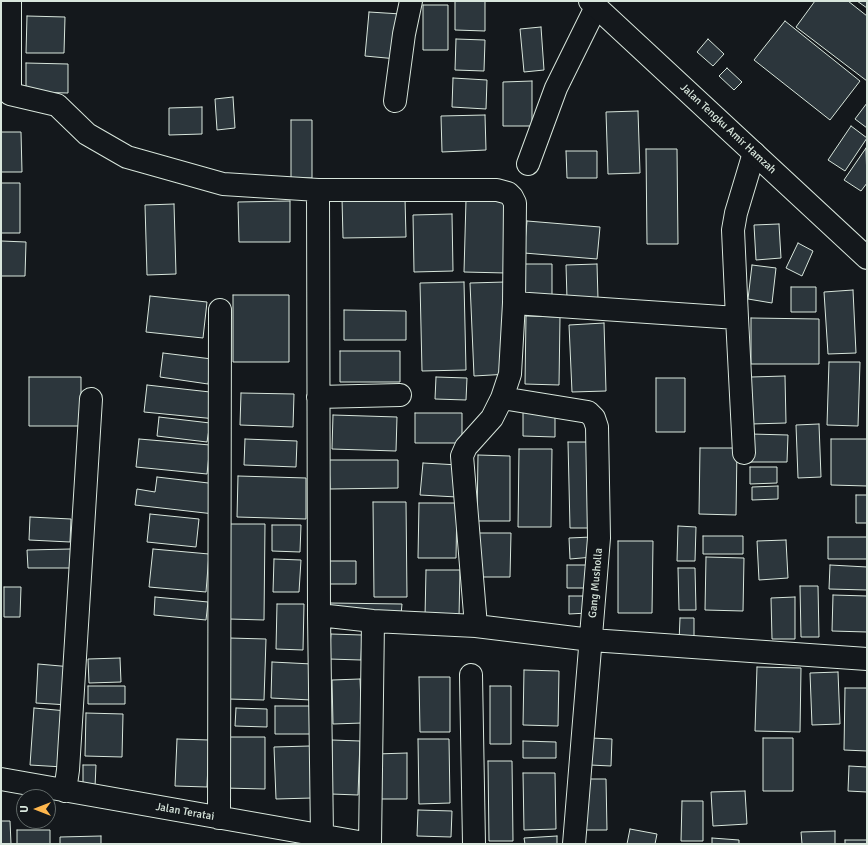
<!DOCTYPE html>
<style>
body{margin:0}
#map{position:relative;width:868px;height:845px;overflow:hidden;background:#14181c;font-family:Signika,sans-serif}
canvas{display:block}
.frame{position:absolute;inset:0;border:2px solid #d8e6dc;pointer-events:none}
.north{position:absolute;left:16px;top:789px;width:40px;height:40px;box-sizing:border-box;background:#14181c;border:1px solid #626a69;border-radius:50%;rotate:270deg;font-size:11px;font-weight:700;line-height:16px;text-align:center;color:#d8e6dc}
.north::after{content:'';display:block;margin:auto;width:14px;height:18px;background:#ffb74d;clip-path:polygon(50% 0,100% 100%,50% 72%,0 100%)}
</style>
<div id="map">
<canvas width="868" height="845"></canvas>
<div class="frame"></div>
<div class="north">U</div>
</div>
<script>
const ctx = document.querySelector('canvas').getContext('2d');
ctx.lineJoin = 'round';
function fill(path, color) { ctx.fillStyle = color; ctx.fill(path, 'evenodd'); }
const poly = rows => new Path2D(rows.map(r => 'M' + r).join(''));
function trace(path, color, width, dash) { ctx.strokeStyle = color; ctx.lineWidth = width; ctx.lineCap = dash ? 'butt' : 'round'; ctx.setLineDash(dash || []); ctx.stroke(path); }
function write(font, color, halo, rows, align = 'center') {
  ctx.font = font + ' Signika,sans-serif'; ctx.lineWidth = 3; ctx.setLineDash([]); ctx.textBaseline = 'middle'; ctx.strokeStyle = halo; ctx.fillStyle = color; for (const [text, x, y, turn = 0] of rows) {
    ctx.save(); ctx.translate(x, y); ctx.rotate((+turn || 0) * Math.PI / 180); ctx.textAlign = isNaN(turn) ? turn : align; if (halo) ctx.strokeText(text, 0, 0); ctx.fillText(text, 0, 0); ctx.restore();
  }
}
const building = poly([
 [455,1,485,1,485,31,455,30,455,1],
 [815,1,848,1,867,16,867,81,796,27,815,1],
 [857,1,867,1,867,8,857,1],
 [423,5,448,5,448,50,423,50,423,5],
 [369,12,401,14,397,59,365,56,369,12],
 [27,16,65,17,64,53,26,53,27,16],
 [785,21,860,81,830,120,754,60,785,21],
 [541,27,544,70,524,72,520,29,541,27],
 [456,39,485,40,484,71,455,70,456,39],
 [708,39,724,54,713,66,697,52,708,39],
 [26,63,68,64,68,93,26,92,26,63],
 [727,68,742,82,734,90,719,76,727,68],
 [453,78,487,80,486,109,452,107,453,78],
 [532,81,532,126,503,126,503,82,532,81],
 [233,97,235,128,217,130,215,99,233,97],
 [867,103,867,128,855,119,867,103],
 [202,107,202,134,169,135,169,108,202,107],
 [638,111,640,173,608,174,606,112,638,111],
 [485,115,486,150,442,152,441,116,485,115],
 [291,120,312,120,312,178,291,178,291,120],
 [851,126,867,138,845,171,828,160,851,126],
 [1,132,21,132,22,172,1,172,1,132],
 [866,148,867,183,861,191,844,180,866,148],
 [646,149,677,149,678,244,647,244,646,149],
 [566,151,597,151,597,178,567,178,566,151],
 [1,183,20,183,20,233,1,233,1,183],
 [405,198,406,237,343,238,342,199,405,198],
 [466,200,508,201,506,273,464,272,466,200],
 [290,201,290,242,239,242,238,202,290,201],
 [174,204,176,274,147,275,145,205,174,204],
 [452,214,453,271,414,272,413,215,452,214],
 [527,221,600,227,597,259,524,253,527,221],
 [779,224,781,258,756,260,754,225,779,224],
 [1,241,26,242,25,276,1,276,1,241],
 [798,243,813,251,802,276,786,268,798,243],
 [525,264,552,264,552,297,525,297,525,264],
 [597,264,598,299,567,299,566,265,597,264],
 [752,265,776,268,772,303,748,299,752,265],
 [464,282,466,370,422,371,420,283,464,282],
 [505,282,509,374,474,376,470,283,505,282],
 [791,287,816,287,816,312,791,312,791,287],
 [853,290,856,353,828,354,824,292,853,290],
 [233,295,289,295,289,362,233,362,233,295],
 [150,296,207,302,203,338,146,332,150,296],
 [344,310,406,311,406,340,344,340,344,310],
 [526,316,560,317,559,385,525,384,526,316],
 [751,318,819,319,819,364,751,364,751,318],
 [604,323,606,391,572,392,569,325,604,323],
 [340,351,400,351,400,382,340,382,340,351],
 [163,353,212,359,208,384,160,377,163,353],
 [829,362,860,362,858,426,827,425,829,362],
 [785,376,786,423,751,424,751,377,785,376],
 [29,377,81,377,81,426,29,426,29,377],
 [436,377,467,378,466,400,435,399,436,377],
 [656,378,685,378,685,432,656,432,656,378],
 [147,385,219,393,216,419,144,412,147,385],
 [241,393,294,394,293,427,240,425,241,393],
 [523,412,555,412,555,437,523,436,523,412],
 [415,413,462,413,462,443,415,443,415,413],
 [333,415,397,417,396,451,332,449,333,415],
 [159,417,210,423,207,442,157,436,159,417],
 [819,424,821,477,798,478,796,425,819,424],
 [751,434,788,435,787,462,750,462,751,434],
 [139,439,210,445,207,474,136,467,139,439],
 [245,439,297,441,296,467,244,465,245,439],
 [831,439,867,439,867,486,831,485,831,439],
 [568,442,592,442,593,528,570,528,568,442],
 [700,448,737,448,736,515,699,514,700,448],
 [519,449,552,449,551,527,518,527,519,449],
 [478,455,510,456,510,521,477,521,478,455],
 [329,460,398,460,398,488,330,489,329,460],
 [423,463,459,465,457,497,420,495,423,463],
 [750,467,777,467,777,483,750,484,750,467],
 [238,476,306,478,306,519,237,517,238,476],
 [157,477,217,484,214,514,135,505,137,489,155,492,157,477],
 [778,486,778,499,752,500,752,487,778,486],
 [856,495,867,495,867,523,856,523,856,495],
 [373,502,406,502,407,597,374,597,373,502],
 [419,503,457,503,456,558,418,558,419,503],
 [150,514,199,519,196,547,147,542,150,514],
 [30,517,71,519,70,542,29,540,30,517],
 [230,524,265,524,264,620,229,619,230,524],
 [272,525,301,525,300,552,272,551,272,525],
 [678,526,696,527,695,561,677,561,678,526],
 [478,533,511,533,510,577,478,577,478,533],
 [703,536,743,536,743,554,703,554,703,536],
 [592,537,593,557,570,559,569,538,592,537],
 [828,537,867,537,867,559,828,559,828,537],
 [786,540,788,578,759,580,757,541,786,540],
 [618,541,653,541,652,613,618,613,618,541],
 [71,549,71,568,28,568,27,550,71,549],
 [153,549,209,554,206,592,149,587,153,549],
 [706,557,744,558,743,611,705,610,706,557],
 [274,559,301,560,299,592,273,592,274,559],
 [325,561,356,561,356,584,326,584,325,561],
 [567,565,592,565,592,588,567,588,567,565],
 [830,565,867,567,867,590,829,589,830,565],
 [678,568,695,568,696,610,679,610,678,568],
 [426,570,460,570,459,617,425,617,426,570],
 [800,586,818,586,819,637,801,637,800,586],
 [4,587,21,587,20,617,4,617,4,587],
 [833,595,867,596,867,632,832,631,833,595],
 [569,596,587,596,588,613,569,614,569,596],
 [155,597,208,602,206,620,154,615,155,597],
 [795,597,795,639,772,639,771,598,795,597],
 [330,603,402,604,401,615,329,613,330,603],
 [277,604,304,604,303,650,276,649,277,604],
 [680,618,694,618,694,642,679,642,680,618],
 [331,634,362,635,361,660,329,659,331,634],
 [229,638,266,639,264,700,228,699,229,638],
 [120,658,121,682,89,683,88,659,120,658],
 [272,662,312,664,311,700,271,698,272,662],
 [38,664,72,667,69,705,36,703,38,664],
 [757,667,801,668,800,732,755,731,757,667],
 [524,670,559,671,558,726,523,725,524,670],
 [838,672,840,724,812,725,810,673,838,672],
 [419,677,450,677,450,732,420,732,419,677],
 [360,679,362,723,333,724,332,680,360,679],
 [88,686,125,686,125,704,88,704,88,686],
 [490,686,511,686,511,744,490,744,490,686],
 [845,688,867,688,867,751,844,750,845,688],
 [275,706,313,706,313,734,275,734,275,706],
 [34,708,67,711,63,767,30,765,34,708],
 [236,708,267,709,267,727,235,726,236,708],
 [86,713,123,714,122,757,85,756,86,713],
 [225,737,265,737,265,789,224,788,225,737],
 [591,738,612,739,611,766,590,765,591,738],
 [763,738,793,738,793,791,763,791,763,738],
 [177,739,209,740,207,787,175,786,177,739],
 [418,739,449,739,450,803,419,804,418,739],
 [332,740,360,741,358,795,331,794,332,740],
 [523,741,556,742,556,758,523,758,523,741],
 [310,746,312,798,276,799,274,747,310,746],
 [407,753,407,799,377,799,376,754,407,753],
 [488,761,512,761,513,841,489,841,488,761],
 [83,765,96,765,95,787,83,786,83,765],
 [849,766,867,767,867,792,848,791,849,766],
 [523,773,555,773,556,829,524,830,523,773],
 [584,779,606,779,607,830,585,830,584,779],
 [745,791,747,824,713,826,711,792,745,791],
 [682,801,703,801,703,841,681,841,682,801],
 [418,810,452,811,451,837,417,836,418,810],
 [1,821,10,821,11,844,1,844,1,821],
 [630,829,657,834,655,844,627,844,630,829],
 [17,830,50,830,50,844,17,844,17,830],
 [835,831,835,844,802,844,801,832,835,831],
 [101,836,101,844,60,844,60,837,101,836],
 [557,836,557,844,525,844,524,838,557,836],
 [712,838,739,840,739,844,712,844,712,838],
 [845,840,867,840,867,844,845,844,845,840]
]);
const minor = poly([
 [10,1,10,94,57,105,87,134,127,157,223,184,318,190,497,190,508,193,512,197,515,203,514,303,510,374,502,398,492,418,466,447,462,456,476,626],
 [395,101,404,34,411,1],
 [528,164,556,88,596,7],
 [318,190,319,615,322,836],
 [514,303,737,318,733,230,736,213,754,153],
 [737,318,744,453],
 [318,397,400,395],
 [502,398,588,412,594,418,597,427,599,538,574,844],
 [319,615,373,621,476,626,591,640,867,659],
 [471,675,474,844],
 [1,779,370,844],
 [65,791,68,770,91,399],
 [219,818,220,310],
 [370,844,373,621]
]);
const major = poly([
 [590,1,867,258]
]);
const streetNames = [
 ["Jalan Tengku Amir Hamzah",728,129,43],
 ["Gang Musholla",596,583,-85],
 ["Jalan Teratai",185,812,10]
];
fill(building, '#2c363c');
trace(building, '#d8e6dc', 1);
trace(minor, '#d8e6dc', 24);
trace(major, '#d8e6dc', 24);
trace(minor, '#14181c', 22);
trace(major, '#14181c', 22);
write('11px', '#d8e6dc', '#14181c', streetNames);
</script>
